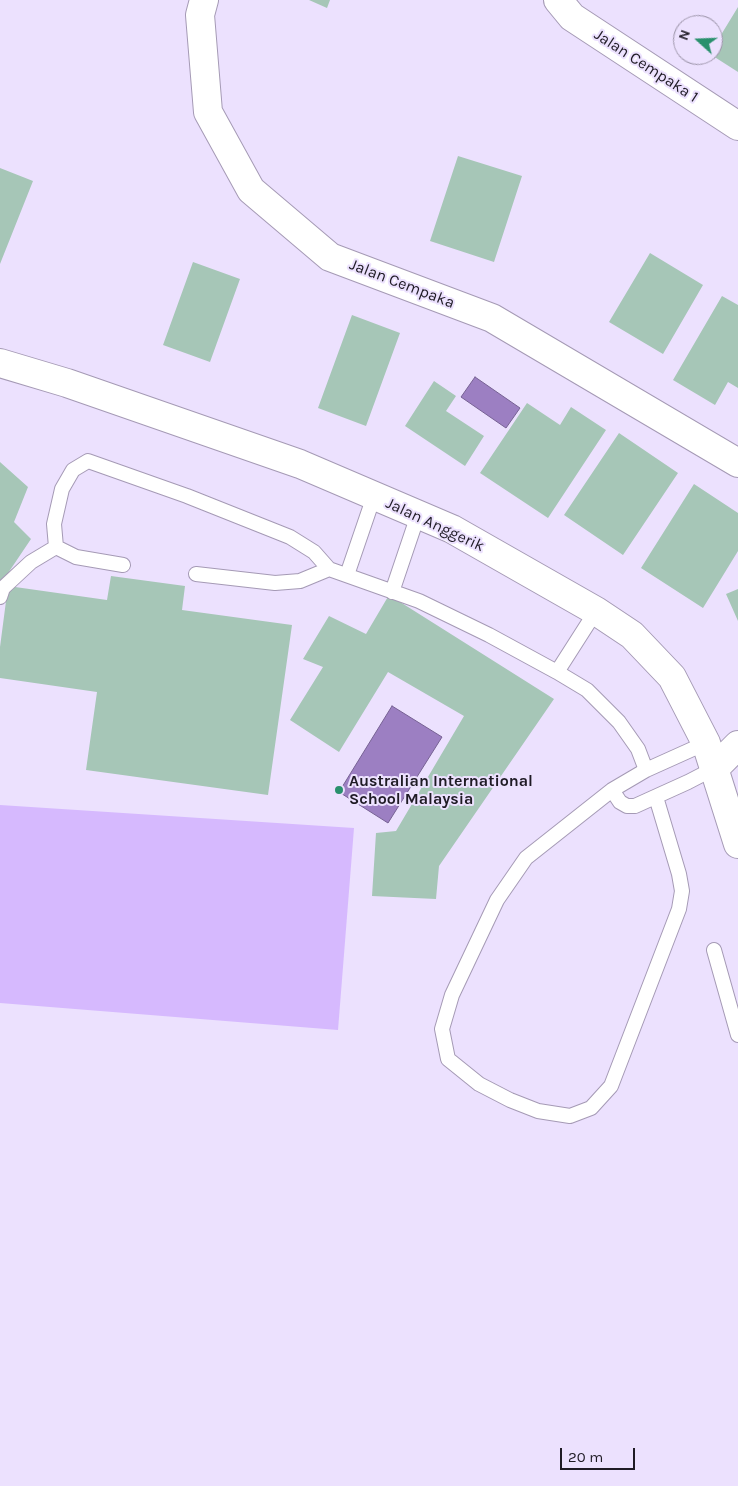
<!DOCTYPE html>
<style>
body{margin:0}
#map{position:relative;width:738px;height:1486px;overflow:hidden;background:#ece1fe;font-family:Karla,sans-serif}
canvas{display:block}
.north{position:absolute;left:673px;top:15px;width:50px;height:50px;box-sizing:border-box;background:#ece1fe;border:1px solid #9a92a7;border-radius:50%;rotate:290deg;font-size:14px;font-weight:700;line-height:20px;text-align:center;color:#1f1b25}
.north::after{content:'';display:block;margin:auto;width:18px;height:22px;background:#29906d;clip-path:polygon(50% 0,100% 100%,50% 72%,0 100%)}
.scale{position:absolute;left:560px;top:1448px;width:75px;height:22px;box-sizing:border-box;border:2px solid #1f1b25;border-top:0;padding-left:6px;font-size:15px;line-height:18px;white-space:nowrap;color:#1f1b25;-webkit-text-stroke:4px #ece1fe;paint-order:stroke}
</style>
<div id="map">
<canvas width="738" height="1486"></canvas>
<div class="north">N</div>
<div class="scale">20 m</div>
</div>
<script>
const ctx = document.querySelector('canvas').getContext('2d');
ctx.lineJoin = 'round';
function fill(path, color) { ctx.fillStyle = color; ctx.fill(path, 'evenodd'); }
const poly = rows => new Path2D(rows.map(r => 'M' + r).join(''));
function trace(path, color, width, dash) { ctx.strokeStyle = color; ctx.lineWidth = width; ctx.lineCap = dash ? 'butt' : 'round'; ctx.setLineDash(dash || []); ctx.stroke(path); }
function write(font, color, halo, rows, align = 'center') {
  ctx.font = font + ' Karla,sans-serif'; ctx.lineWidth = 4; ctx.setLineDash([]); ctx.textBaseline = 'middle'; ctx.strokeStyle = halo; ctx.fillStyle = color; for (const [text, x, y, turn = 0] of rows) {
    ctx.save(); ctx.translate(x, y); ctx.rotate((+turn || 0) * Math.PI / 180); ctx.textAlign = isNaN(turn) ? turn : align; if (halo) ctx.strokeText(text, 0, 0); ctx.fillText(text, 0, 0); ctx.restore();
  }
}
const green = poly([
 [0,805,354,828,338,1030,0,1003]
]);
const water = poly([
 [475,377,520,408,506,428,461,397,475,377],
 [392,706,442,737,388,823,339,792,392,706]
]);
const building = poly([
 [309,0,330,0,327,8],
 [738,7,738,72,713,56,713,48],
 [458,156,522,176,494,262,430,241],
 [0,168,33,181,0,264],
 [650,253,703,285,663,354,609,322],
 [193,262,240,279,210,362,163,345],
 [722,296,738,305,738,388,728,382,715,405,673,380],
 [352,315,400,333,366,426,318,408],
 [434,381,456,396,446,411,484,436,465,466,405,426],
 [527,403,560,425,571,407,606,430,548,518,480,473],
 [619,433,678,473,623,555,564,515],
 [0,462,28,487,14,522,31,539,0,585],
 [694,484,738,513,738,551,703,608,641,568],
 [111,576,185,586,182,610,292,625,268,795,86,770,97,692,0,678,0,647,8,586,107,600],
 [738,589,738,621,726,594],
 [389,595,554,699,439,866,436,899,372,896,376,833,396,831,464,716,388,672,339,752,290,720,323,667,303,659,329,616,366,634]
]);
const service = poly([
 [123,565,76,557,56,547,54,524,62,489,73,470,88,461,187,496,290,537,314,552,329,569,419,601,489,635,557,672,587,690,619,722,638,749,646,770],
 [196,574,275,583,300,581,329,569],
 [347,575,374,496],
 [392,592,418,515],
 [0,597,3,588,31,562,56,547],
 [557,672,596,611],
 [612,790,620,802,627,806,635,806,688,782,715,768],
 [656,797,679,874,682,891,679,909,611,1086,591,1108,570,1116,538,1111,510,1100,479,1084,448,1059,442,1029,452,995,497,900,526,858,612,790,646,770,706,743],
 [714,950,738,1035]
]);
const minor = poly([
 [204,0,200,15,208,112,251,190,330,257,492,318,738,463],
 [558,0,572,17,738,126],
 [0,363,67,383,300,464,452,529,596,611,632,635,672,677,706,743,738,844],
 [715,768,738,745]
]);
const markers = [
 [339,790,5,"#29906d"]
];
const streetNames = [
 ["Jalan Cempaka 1",646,66,33],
 ["Jalan Cempaka",402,284,21],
 ["Jalan Anggerik",435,525,25]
];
const poiNames = [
 ["Australian International",349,781],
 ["School Malaysia",349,799]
];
fill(green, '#d6b9fe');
fill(water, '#9c7fc2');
trace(water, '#766193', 1);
fill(building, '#a6c6b7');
trace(service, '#a59ab5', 16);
trace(minor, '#a59ab5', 30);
trace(service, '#fff', 14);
trace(minor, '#fff', 28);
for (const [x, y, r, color] of markers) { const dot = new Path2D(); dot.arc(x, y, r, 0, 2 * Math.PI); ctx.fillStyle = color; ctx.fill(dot); trace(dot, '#ece1fe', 2); }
write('16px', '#1f1b25', '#ece1fe', streetNames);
write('bold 16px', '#1f1b25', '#ece1fe', poiNames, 'left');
</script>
